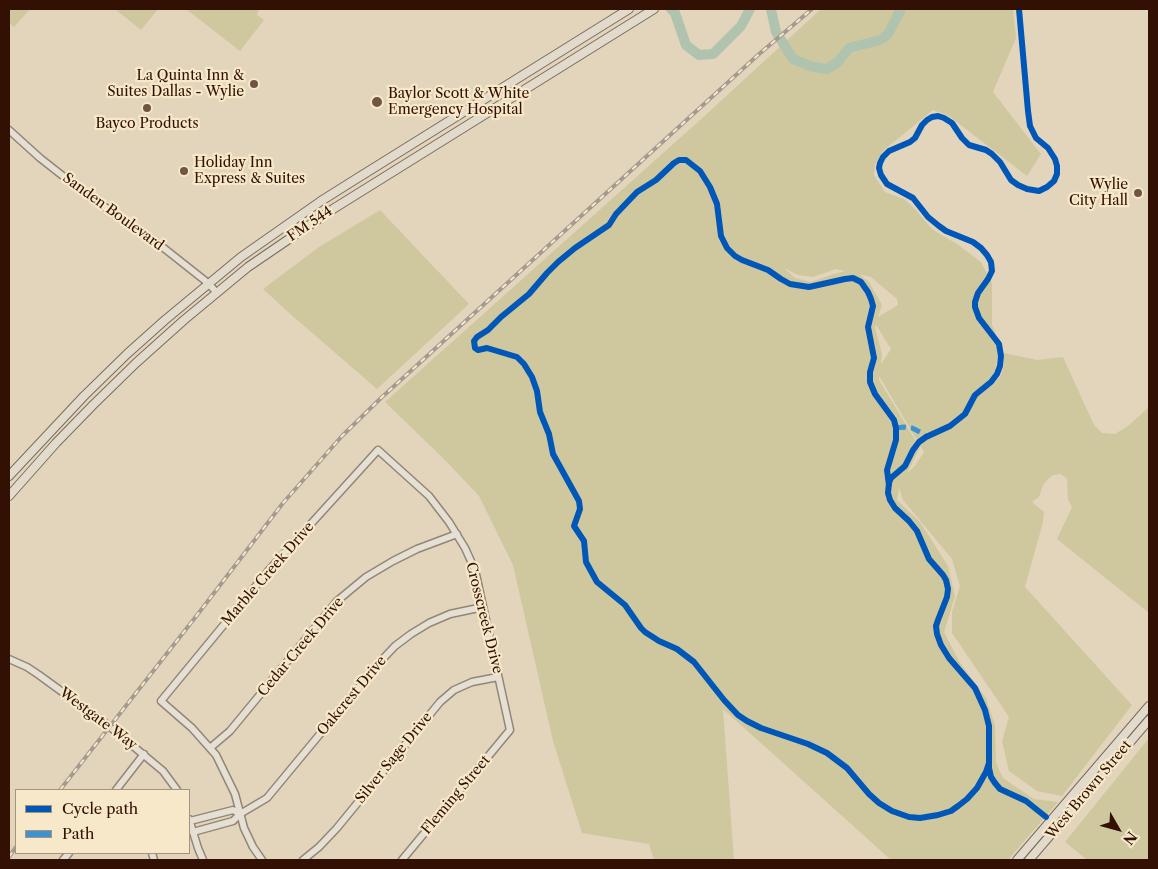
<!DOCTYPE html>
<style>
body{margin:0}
#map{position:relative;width:1158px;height:869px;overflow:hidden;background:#e2d5bb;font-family:"Libre Caslon Text",serif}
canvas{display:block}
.frame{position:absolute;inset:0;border:10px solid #321003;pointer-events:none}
.legend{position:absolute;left:15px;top:789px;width:175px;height:65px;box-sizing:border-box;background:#f6e8c9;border:1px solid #a8927a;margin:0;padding:6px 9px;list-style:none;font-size:15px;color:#321003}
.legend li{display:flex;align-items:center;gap:10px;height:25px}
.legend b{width:25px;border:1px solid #a8927a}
.north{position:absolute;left:1093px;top:804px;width:50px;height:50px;-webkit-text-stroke:4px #f6e8c9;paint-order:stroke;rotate:128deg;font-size:14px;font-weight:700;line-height:20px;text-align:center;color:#321003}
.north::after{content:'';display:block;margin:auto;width:18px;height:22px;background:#321003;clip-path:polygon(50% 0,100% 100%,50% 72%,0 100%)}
</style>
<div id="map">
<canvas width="1158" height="869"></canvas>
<div class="frame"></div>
<ul class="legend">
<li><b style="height:6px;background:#0057b8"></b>Cycle path</li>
<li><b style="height:6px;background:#3d92d1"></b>Path</li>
</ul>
<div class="north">N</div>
</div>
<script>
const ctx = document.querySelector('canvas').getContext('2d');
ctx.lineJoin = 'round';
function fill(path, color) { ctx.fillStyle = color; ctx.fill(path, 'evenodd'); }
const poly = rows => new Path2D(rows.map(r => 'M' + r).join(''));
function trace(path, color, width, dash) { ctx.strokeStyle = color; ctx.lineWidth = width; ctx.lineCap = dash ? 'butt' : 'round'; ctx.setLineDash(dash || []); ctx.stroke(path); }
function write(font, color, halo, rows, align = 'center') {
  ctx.font = font + ' "Libre Caslon Text",serif'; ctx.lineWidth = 4.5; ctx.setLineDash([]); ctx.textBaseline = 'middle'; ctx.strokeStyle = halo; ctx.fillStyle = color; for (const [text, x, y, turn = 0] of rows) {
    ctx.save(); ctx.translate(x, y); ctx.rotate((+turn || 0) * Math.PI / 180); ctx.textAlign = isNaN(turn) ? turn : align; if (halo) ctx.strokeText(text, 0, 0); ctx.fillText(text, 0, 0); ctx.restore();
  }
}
const green = poly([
 [9,9,30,9,14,27,9,23],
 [115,9,158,9,141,30],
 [186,9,259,9,257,15,264,20,240,51],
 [821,9,1013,9,1016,38,993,92,1041,154,1027,176,949,116,933,110,884,150,875,164,874,175,885,192,904,199,915,209,933,230,957,244,981,262,992,283,992,325,995,331,998,356,995,370,986,384,972,393,970,409,976,397,993,385,1000,377,1004,365,1004,353,1037,360,1063,357,1094,425,1102,433,1115,434,1128,426,1149,407,1149,613,1057,539,1072,507,1068,500,1067,479,1061,474,1053,475,1048,479,1043,485,1039,497,1032,502,1044,512,1043,522,1025,587,1132,705,1062,796,1037,791,1009,771,1002,741,1009,717,952,633,952,612,960,586,952,559,903,500,899,488,897,500,920,522,948,566,955,596,944,632,959,661,986,698,995,725,996,763,1003,778,1034,799,1058,802,1008,860,891,860,723,709,734,860,654,860,649,844,582,833,553,741,513,565,479,496,446,461,385,402,700,120],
 [784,268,798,275,813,277,836,269,845,271,834,274,811,282,795,278],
 [859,274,871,277,879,284,897,299,898,305,878,317,882,305,869,282],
 [876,325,891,349,881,364,882,354,875,327],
 [879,376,924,452,914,467,907,473,920,448,879,380],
 [380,210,469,304,377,389,288,312,263,289,319,247],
 [1149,738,1149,860,1087,860,1065,842]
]);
const river = poly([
 [671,9,675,13,686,45,699,55,713,54,741,26,750,9],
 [771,9,776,32,793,59,813,67,827,69,838,62,849,48,880,40,888,34,901,9]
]);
const minor = poly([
 [9,130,40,158,82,191,165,249,208,283,217,293],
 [9,659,27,667,39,675,109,726,163,771,177,790],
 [210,748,230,731,337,601,366,577,393,561,417,549,457,534],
 [116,790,144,754],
 [189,819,198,848,203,860],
 [190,821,233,810,240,814],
 [193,832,233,821,240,814,267,798,378,664,395,646,411,634,429,623,450,614,483,607],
 [152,853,154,860],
 [63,860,69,853],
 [262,860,253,847,244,828,235,794,216,755,192,728,161,701,269,570,378,450,429,496,449,522,465,548,475,570,510,730,402,860],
 [303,860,319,847,337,828,440,702,454,690,472,682,498,677]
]);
const major = poly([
 [9,476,84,396,127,354,165,320,241,257,321,201,356,179,629,9],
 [9,496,56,443,93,405,136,363,184,320,248,267,333,209,654,9],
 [1017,860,1149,706],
 [1029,860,1149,720]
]);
const rail = poly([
 [60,790,201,610,283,503,342,436,381,398,758,55,812,9],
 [9,857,16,847]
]);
const quiet = poly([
 [896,428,904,427,912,428,920,432,926,437]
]);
const cycleway = poly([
 [1019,9,1028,111,1030,126,1036,138,1048,148,1055,159,1057,166,1057,174,1054,181,1047,187,1039,191,1027,189,1018,185,1011,180,1000,162,992,154,986,150,969,145,962,138,952,123,944,118,938,116,932,117,927,120,922,125,915,138,910,142,889,151,883,157,880,163,879,168,881,175,887,184,913,198,928,217,939,226,946,231,973,242,981,248,987,255,991,262,992,271,988,279,978,293,975,302,975,307,979,318,996,340,999,344,1001,356,1000,366,997,374,991,382,975,395,965,414,950,426,926,437,919,442,913,450,905,466,891,478,889,483,888,493,890,500,895,508,909,521,917,531,929,559,943,575,946,580,948,589,947,597,938,620,936,626,937,634,941,645,949,658,975,688,985,710,989,726,989,768,991,777,995,783,1000,789,1026,801,1046,817],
 [889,485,887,470,896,440,896,428,894,420,875,394,870,382,870,372,874,358,868,327,873,306,871,299,868,292,861,282,853,278,845,279,809,287,790,284,781,279,768,270,742,260,735,256,727,248,721,236,717,204,710,187,700,171,686,160,679,160,674,163,656,180,637,192,616,214,609,225,575,248,558,262,547,273,529,294,501,317,488,330,477,337,474,341,475,348,478,350,487,348,517,357,524,364,532,377,537,391,540,412,549,434,553,454,579,501,580,509,574,526,584,541,586,562,597,582,625,605,641,628,645,632,659,641,677,649,694,662,724,700,738,715,747,721,761,728,808,744,827,753,847,768,869,794,879,803,892,811,909,817,920,818,938,815,951,811,958,806,967,799,977,788,986,772,989,763]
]);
const markers = [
 [254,84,5,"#705543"],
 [377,102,6,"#705543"],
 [147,108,5,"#705543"],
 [184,171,5,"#705543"],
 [1138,193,5,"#705543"]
];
const poiNames = [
 ["La Quinta Inn &",244,76],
 ["Suites Dallas - Wylie",244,92],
 ["Baylor Scott & White",388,94,"left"],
 ["Emergency Hospital",388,110,"left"],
 ["Bayco Products",147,124,"center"],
 ["Holiday Inn",194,163,"left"],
 ["Express & Suites",194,179,"left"],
 ["Wylie",1128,185],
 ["City Hall",1128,201]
];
const streetNames = [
 ["Sanden Boulevard",113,212,36],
 ["FM 544",310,224,-34],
 ["Marble Creek Drive",268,574,-49],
 ["Crosscreek Drive",484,618,76],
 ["Cedar Creek Drive",301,647,-50],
 ["Oakcrest Drive",352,696,-50],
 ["Westgate Way",98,719,37],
 ["Silver Sage Drive",394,758,-51],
 ["West Brown Street",1089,790,-50],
 ["Fleming Street",456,795,-50]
];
fill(green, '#cfc89e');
trace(river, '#b0c3ae', 10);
trace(minor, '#928676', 9);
trace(major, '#796c5e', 10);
trace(minor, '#e6e0d4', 6);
trace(major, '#e2dbcc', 8);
trace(rail, '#a49b90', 4);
trace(rail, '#f6e8c9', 2, [5.5]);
trace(quiet, '#3d92d1', 5, [10, 5]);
trace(cycleway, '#0057b8', 6);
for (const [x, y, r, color] of markers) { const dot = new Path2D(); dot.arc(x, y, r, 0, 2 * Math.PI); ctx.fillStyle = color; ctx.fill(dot); trace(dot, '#f6e8c9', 2); }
write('14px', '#321003', '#f6e8c9', poiNames, 'right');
write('14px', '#321003', '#f6e8c9', streetNames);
</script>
